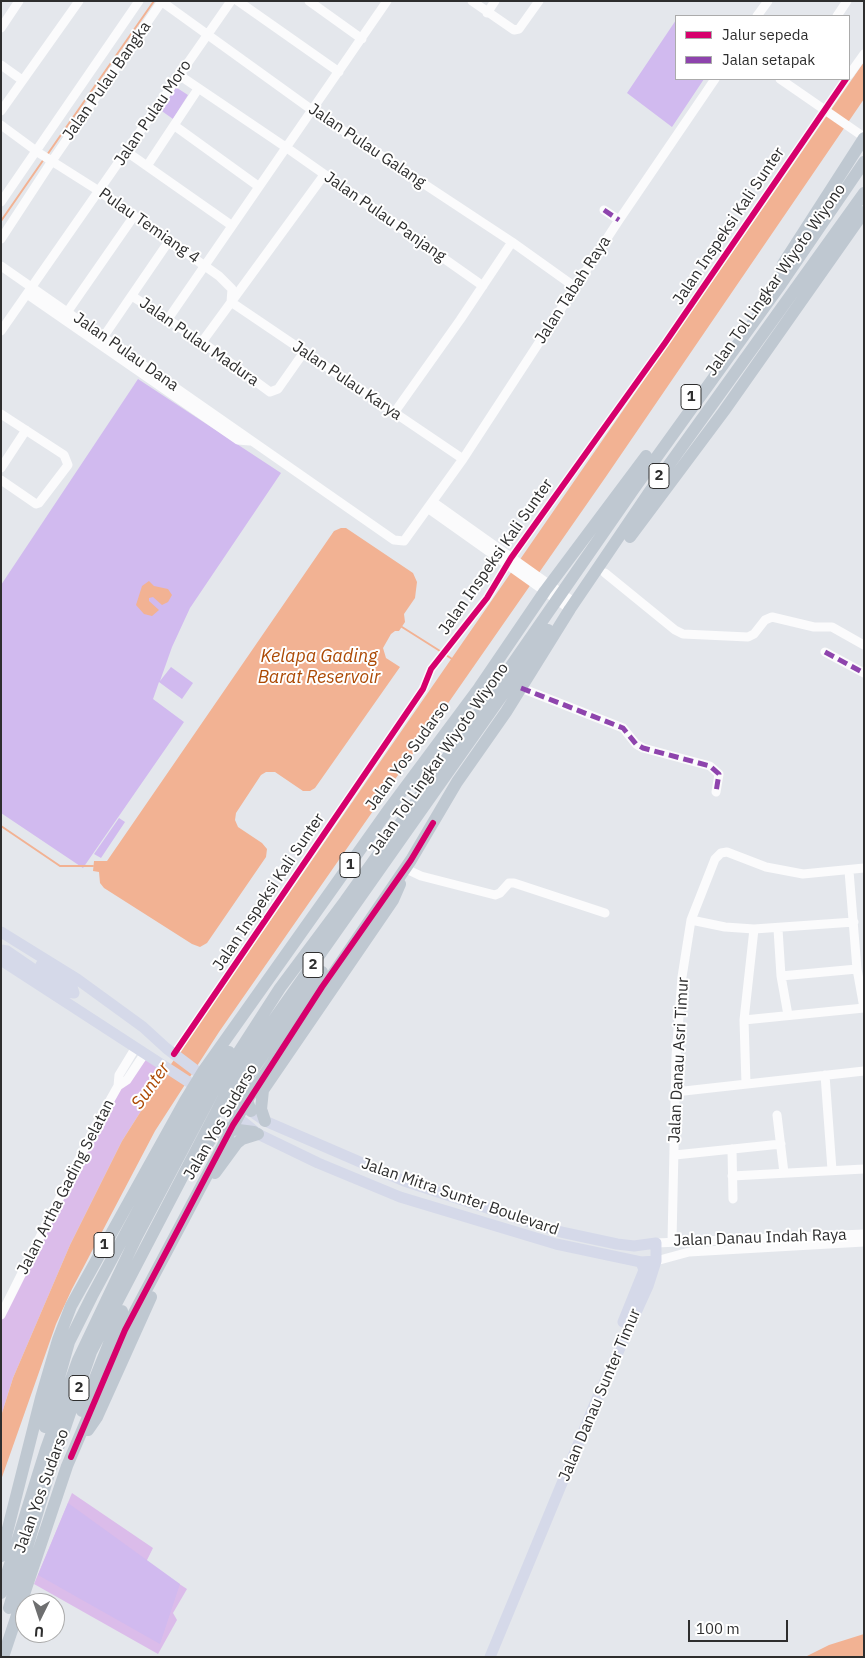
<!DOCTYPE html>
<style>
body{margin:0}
#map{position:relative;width:865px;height:1658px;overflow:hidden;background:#e4e7ec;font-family:"IBM Plex Sans",sans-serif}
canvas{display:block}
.frame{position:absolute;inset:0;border:2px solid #2e2e2e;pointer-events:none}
.legend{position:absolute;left:675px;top:15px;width:175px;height:65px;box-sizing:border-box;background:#fff;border:1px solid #ababab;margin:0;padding:6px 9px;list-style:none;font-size:15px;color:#2e2e2e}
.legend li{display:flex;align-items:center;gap:10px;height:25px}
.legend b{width:25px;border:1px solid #ababab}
.north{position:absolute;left:15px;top:1593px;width:50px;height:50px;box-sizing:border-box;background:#fff;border:1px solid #ababab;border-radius:50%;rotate:184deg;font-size:14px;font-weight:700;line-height:20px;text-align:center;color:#2e2e2e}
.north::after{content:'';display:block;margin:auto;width:18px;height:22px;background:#6e6f70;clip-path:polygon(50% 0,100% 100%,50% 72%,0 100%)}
.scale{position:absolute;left:688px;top:1620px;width:100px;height:22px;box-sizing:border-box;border:2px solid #2e2e2e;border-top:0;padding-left:6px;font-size:15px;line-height:18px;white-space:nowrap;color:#2e2e2e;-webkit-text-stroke:4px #fff;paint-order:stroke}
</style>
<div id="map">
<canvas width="865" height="1658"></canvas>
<div class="frame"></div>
<ul class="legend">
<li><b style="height:6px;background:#d6006c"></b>Jalur sepeda</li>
<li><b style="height:6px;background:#8e44ad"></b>Jalan setapak</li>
</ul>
<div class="north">U</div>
<div class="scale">100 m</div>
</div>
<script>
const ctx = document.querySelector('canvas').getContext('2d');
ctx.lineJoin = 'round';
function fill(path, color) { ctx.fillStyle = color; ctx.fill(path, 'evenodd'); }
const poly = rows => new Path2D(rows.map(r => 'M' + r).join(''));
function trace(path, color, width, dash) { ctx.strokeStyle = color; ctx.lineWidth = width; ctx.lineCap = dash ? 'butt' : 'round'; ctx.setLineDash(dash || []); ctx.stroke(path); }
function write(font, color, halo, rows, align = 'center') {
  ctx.font = font + ' "IBM Plex Sans",sans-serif'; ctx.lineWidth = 4; ctx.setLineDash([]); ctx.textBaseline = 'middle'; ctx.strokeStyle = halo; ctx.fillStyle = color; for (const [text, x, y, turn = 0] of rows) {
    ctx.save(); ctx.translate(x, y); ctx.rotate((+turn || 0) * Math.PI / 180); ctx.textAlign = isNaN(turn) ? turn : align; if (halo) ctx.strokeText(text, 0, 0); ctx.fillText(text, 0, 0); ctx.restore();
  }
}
const green = poly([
 [145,1053,167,1070,122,1141,70,1245,13,1378,1,1416,1,1315,118,1086],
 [72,1493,153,1548,146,1562,187,1589,173,1613,177,1620,158,1654,34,1584]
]);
const pitch = poly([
 [676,20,676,79,704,79,672,127,627,93],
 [174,86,188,95,173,119,159,109],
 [138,379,281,473,190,608,172,647,160,681,171,667,193,683,182,699,159,682,153,699,184,722,83,868,1,813,1,585],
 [119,818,125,822,101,858,94,854],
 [68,1503,180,1584,160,1644,38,1575]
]);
const water = poly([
 [864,62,864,99,605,478,219,1032,155,1131,72,1289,56,1324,1,1480,1,1416,13,1378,70,1245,122,1141,167,1070],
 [341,528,346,528,413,573,417,582,415,598,404,614,405,622,399,631,395,631,391,634,383,648,386,658,400,667,315,788,310,791,303,791,275,772,266,772,261,775,236,813,235,820,238,827,262,843,267,849,266,857,207,943,200,947,192,944,104,888,100,883,99,872,93,871,94,861,107,861,334,531],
 [149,581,154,586,168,589,172,595,168,602,162,605,153,597,149,598,149,601,159,610,152,616,144,614,136,605,142,586],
 [864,1634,864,1657,805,1657,829,1645]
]);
const stream = poly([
 [47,155,154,1],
 [1,221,44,159],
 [402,627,440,651],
 [446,655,452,659],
 [1,826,60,866,93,866]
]);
const minor = poly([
 [161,1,312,110,512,242,575,287],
 [238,1,339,72],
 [309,1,362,39],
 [472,1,514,30,519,29,539,1],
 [487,13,495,1],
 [757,16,768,1],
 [837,16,847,1],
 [1,28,19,1],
 [1,65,22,80],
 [179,75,287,148,483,286],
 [849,75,864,54],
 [780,79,864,137],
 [1,111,79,1],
 [1,125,39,153,99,191,219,276,232,289,231,302],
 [175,126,258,186],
 [127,152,231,225],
 [147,166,198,89],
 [1,202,139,1],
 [604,210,619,220],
 [1,239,52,161,162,1],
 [1,266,394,540,404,541,463,459,619,220,715,79],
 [27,294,238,440,250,441],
 [132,296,202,342,270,392,278,389,304,352],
 [231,302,463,459],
 [68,311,134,216],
 [168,319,387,1],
 [1,331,231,1],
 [104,336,169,241],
 [202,342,324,175],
 [394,413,460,320,512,242],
 [1,414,64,455,68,465,39,503,36,504,1,480],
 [1,468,26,430],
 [433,502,575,603],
 [429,509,570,609],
 [605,573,675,630,683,634,748,637,754,634,765,620,772,617,814,627,832,627,864,645],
 [825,652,864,673],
 [521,688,623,728,636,744,643,748,710,766,719,774,716,792],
 [404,868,421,876,495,895,500,893,509,883,514,883,605,913],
 [849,871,857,969,864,1008],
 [691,920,725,927,754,929,854,922],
 [778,929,781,976,788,1015],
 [781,976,857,969],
 [744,1020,864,1008],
 [174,1054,423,689,431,669,487,598,511,558,665,343,846,79],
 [825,1075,832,1170],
 [746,1084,744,1020,754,929],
 [118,1086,127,1080,145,1053],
 [675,1092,864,1071],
 [777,1115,784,1173],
 [732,1149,733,1199],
 [675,1155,781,1144],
 [732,1176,864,1169],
 [672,1241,676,1056,682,977,691,920,715,859,721,853,727,852,766,867,803,874,864,868],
 [656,1243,864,1234],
 [656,1261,689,1252,864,1242],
 [1,1315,95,1127,118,1086,119,1075,136,1047]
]);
const major = poly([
 [1,932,77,979,143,1027,166,1048,207,1079],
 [1,950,7,951,67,992,74,993,72,987,41,965],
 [1,960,201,1090],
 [220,1089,265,1121,404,1181,561,1232,617,1244,634,1246,656,1243,656,1261,648,1286,596,1401,490,1657],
 [214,1098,258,1134,318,1163,400,1197,556,1244,641,1262,656,1261],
 [623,1322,644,1270,641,1262]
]);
const highway = poly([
 [781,284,783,264,864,138],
 [630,537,724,411,864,212],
 [251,1111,243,1090,246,1079,322,972],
 [265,1121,261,1109,263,1090,393,900,400,884],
 [207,1145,217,1130,223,1128,254,1132],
 [215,1173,237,1143,242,1139,258,1134],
 [82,1411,122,1311],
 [45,1427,69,1342,92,1296,201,1093,229,1052],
 [88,1430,97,1417,151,1297],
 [1,1556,41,1398,58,1340,71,1306,185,1101,204,1070,389,809,479,688,545,591,646,456],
 [1,1593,46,1449,78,1360,137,1236,213,1092,280,988,345,901,459,741,633,490,781,284,864,162],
 [9,1608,48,1477,91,1352,225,1095,273,1021,548,630],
 [3,1657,67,1466,125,1330,247,1100,411,860,457,782,506,712,570,609,648,494,864,193]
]);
const quiet = poly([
 [604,210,619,220],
 [825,652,864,673],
 [521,688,623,728,636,744,643,748,710,766,719,774,716,792]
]);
const cycleway = poly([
 [174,1054,423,689,431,669,487,598,511,558,665,343,846,79],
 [71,1457,125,1330,233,1125,322,987,411,860,433,823]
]);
const shields = [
 [691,397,20],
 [659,476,20],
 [350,865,20],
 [313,965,20],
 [104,1245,20],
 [79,1388,20]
];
const shieldNames = [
 ["1",691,397],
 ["2",659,476],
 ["1",350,865],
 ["2",313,965],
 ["1",104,1245],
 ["2",79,1388]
];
const streetNames = [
 ["Jalan Pulau Bangka",107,81,-55],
 ["Jalan Pulau Moro",153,113,-56],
 ["Jalan Pulau Galang",367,146,34],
 ["Jalan Pulau Panjang",385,217,35],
 ["Pulau Temiang 4",149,226,35],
 ["Jalan Inspeksi Kali Sunter",729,226,-56],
 ["Jalan Tol Lingkar Wiyoto Wiyono",776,280,-55],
 ["Jalan Tabah Raya",573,290,-57],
 ["Jalan Pulau Madura",199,342,35],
 ["Jalan Pulau Dana",126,352,35],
 ["Jalan Pulau Karya",347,381,34],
 ["Jalan Inspeksi Kali Sunter",496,557,-55],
 ["Jalan Yos Sudarso",408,756,-54],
 ["Jalan Tol Lingkar Wiyoto Wiyono",439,759,-55],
 ["Jalan Inspeksi Kali Sunter",269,892,-56],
 ["Jalan Danau Asri Timur",679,1060,-87],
 ["Jalan Yos Sudarso",221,1122,-60],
 ["Jalan Artha Gading Selatan",66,1187,-63],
 ["Jalan Mitra Sunter Boulevard",460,1197,19],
 ["Jalan Danau Indah Raya",760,1238,-2],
 ["Jalan Danau Sunter Timur",600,1395,-67],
 ["Jalan Yos Sudarso",42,1491,-70]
];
const waterNames = [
 ["Kelapa Gading",319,657],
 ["Barat Reservoir",319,678],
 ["Sunter",151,1086,-55]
];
fill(green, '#dbbcea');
fill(pitch, '#d1baef');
fill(water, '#f2b293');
trace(stream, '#f2b293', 2);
trace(minor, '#fbfbfc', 9);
trace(major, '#d5d9e9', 11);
trace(highway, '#bfc8d1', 12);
trace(quiet, '#8e44ad', 5, [10, 5]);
trace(cycleway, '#d6006c', 6);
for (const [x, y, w] of shields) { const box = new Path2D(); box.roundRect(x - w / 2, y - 12.5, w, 25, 4); ctx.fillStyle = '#fff'; ctx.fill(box); trace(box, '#2e2e2e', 1); }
write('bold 15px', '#2e2e2e', null, shieldNames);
write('16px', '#2e2e2e', '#fff', streetNames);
write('italic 18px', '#ac4904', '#fff', waterNames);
</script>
